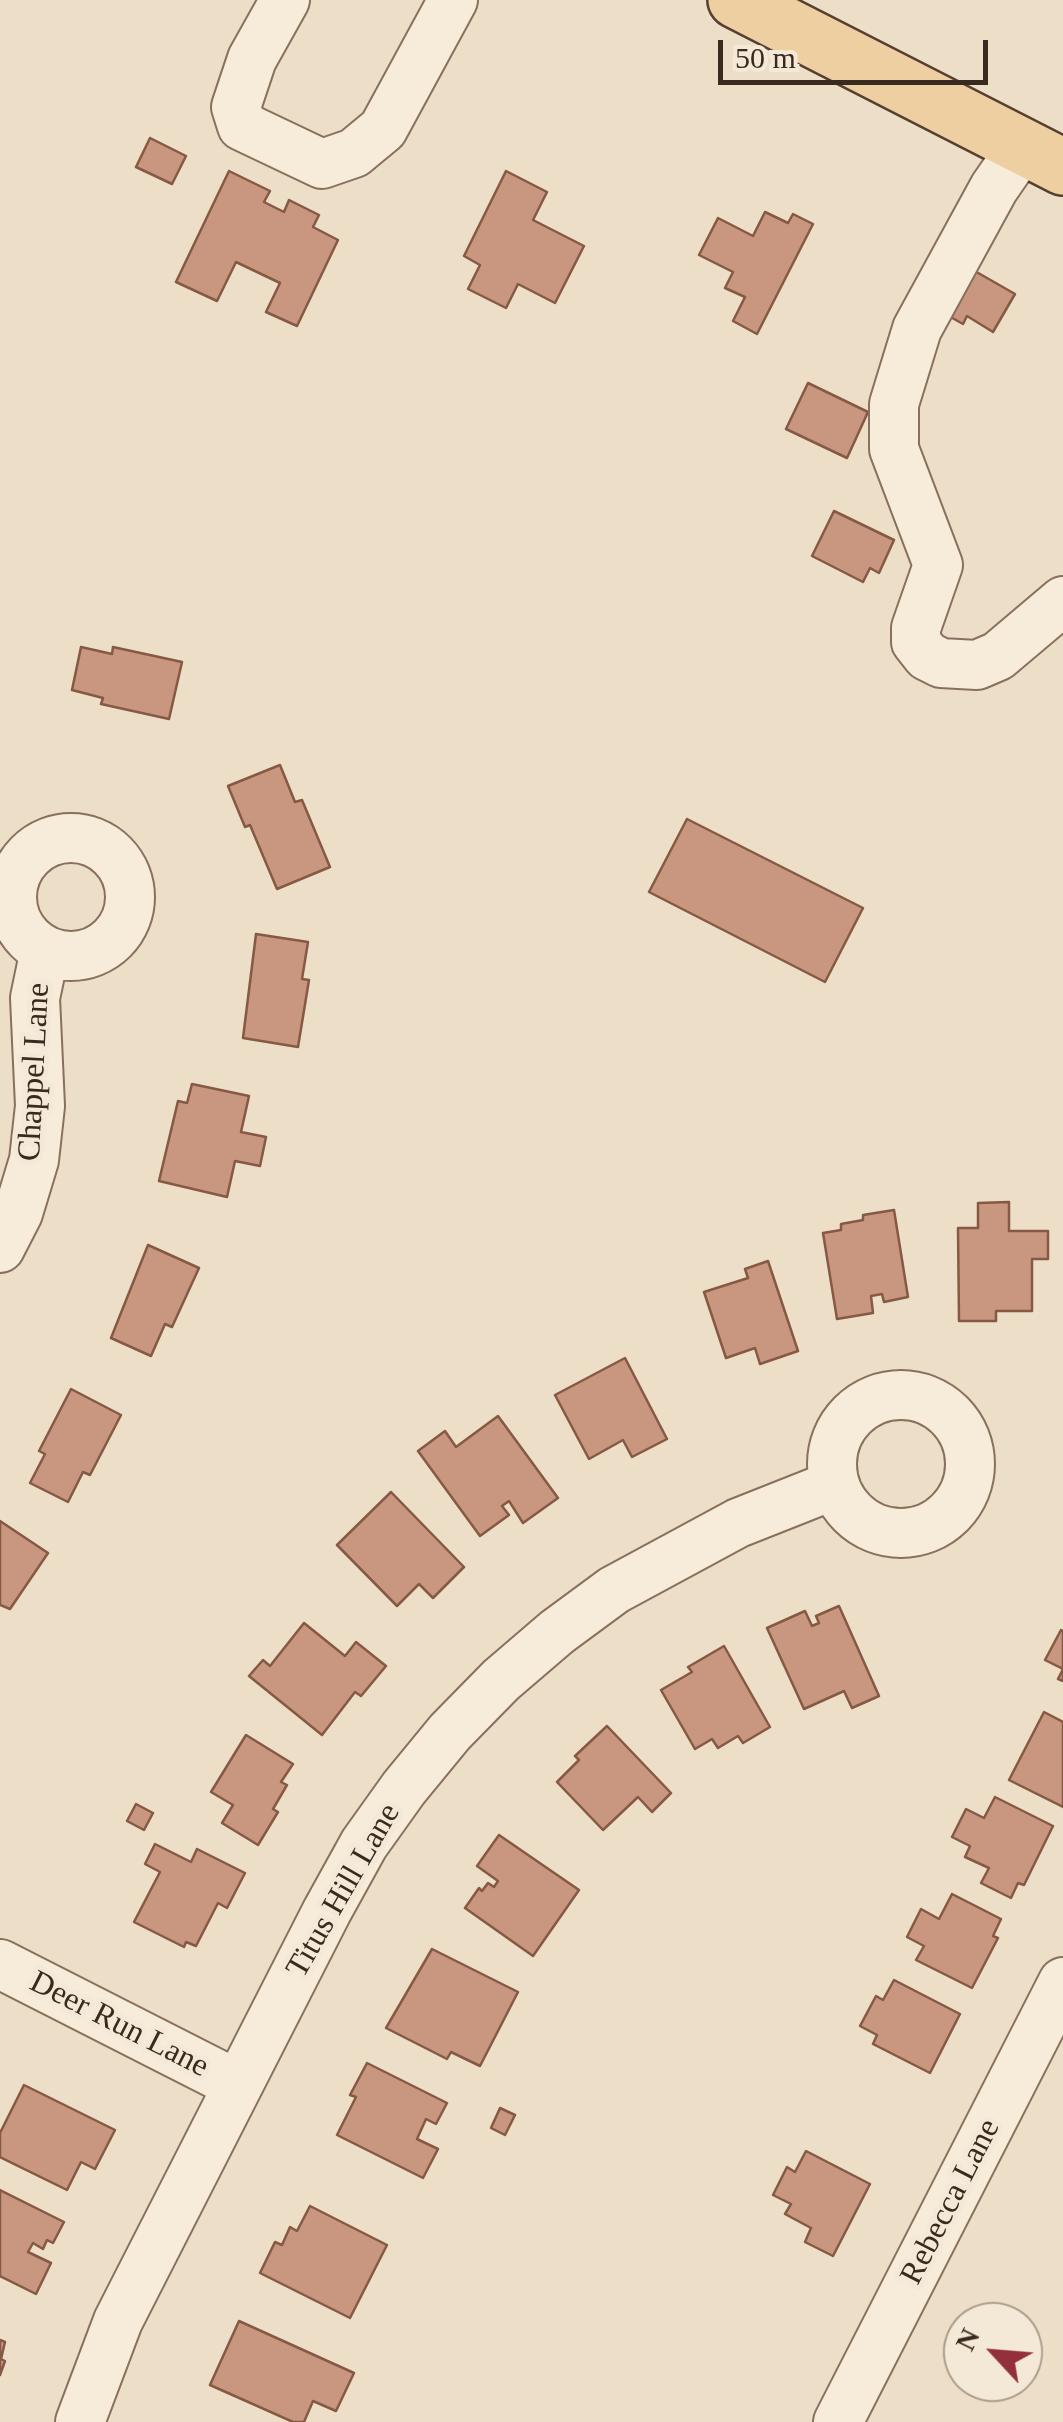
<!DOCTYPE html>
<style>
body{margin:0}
#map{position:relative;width:1063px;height:2422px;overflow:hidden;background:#eddec7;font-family:"Times New Roman",serif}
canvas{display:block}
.north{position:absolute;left:943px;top:2302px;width:100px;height:100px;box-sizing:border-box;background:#f4e9d7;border:2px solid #a99d8e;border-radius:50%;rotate:296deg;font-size:28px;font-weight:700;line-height:40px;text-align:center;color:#392a20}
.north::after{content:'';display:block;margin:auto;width:35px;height:45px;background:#943039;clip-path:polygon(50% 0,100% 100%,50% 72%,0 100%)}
.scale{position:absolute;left:718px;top:40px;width:270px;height:45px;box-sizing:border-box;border:5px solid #392a20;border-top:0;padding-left:12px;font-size:30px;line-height:35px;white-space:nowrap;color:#392a20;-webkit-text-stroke:8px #f4e9d7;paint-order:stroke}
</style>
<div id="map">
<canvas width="1063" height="2422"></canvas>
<div class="north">N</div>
<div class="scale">50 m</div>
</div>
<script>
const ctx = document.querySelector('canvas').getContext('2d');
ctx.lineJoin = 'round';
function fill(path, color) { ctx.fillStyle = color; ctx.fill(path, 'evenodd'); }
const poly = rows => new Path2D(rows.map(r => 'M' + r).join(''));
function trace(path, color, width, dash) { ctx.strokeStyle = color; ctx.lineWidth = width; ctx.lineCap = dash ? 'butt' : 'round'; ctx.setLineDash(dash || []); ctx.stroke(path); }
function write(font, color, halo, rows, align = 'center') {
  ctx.font = font + ' "Times New Roman",serif'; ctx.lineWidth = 10; ctx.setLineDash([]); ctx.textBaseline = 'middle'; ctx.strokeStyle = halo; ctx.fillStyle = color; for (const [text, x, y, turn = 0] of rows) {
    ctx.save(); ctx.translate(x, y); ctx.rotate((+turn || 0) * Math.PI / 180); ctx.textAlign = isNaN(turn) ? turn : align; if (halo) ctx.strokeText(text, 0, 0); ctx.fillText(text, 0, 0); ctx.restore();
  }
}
const building = poly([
 [150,138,186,156,172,184,136,167,150,138],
 [229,171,270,191,264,202,284,212,289,200,319,215,313,227,338,240,297,326,266,312,280,283,236,262,217,301,176,282,229,171],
 [506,171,547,192,533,220,584,246,555,303,518,284,506,308,468,289,480,265,464,256,506,171],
 [765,212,788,223,793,214,813,224,757,334,733,321,745,297,725,288,733,272,699,255,718,218,753,236,765,212],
 [973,270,1015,294,993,332,967,316,963,324,947,315,973,270],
 [808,383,868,412,847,458,786,429,808,383],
 [834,511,894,540,879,573,870,568,863,582,812,556,834,511],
 [81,647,112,654,113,647,182,662,169,719,101,704,103,698,72,690,81,647],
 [280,765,295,802,302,800,330,867,277,889,250,825,245,827,228,786,280,765],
 [687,819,863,908,825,982,649,892,687,819],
 [256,934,308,942,302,979,309,980,298,1047,243,1038,256,934],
 [192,1084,249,1096,241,1132,266,1137,260,1166,235,1161,227,1197,159,1181,178,1101,187,1103,192,1084],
 [1009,1202,1009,1231,1048,1231,1048,1259,1032,1259,1032,1311,996,1311,996,1321,959,1321,958,1228,978,1228,978,1203,1009,1202],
 [894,1210,908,1297,884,1302,882,1294,871,1296,873,1313,837,1319,823,1233,841,1230,841,1224,863,1220,863,1215,894,1210],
 [148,1245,199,1268,172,1327,165,1324,151,1356,111,1338,148,1245],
 [768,1261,798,1351,760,1364,755,1348,726,1358,704,1292,748,1278,745,1269,768,1261],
 [625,1358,667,1439,632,1457,623,1440,589,1459,555,1395,625,1358],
 [71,1389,121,1415,90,1475,83,1472,68,1502,30,1483,45,1454,39,1451,71,1389],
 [498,1416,558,1498,523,1523,509,1501,502,1506,509,1515,480,1536,418,1451,445,1431,456,1447,498,1416],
 [391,1492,464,1567,433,1598,419,1584,397,1606,337,1545,391,1492],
 [0,1521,48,1553,10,1609,0,1605,0,1521],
 [839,1606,879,1696,852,1708,844,1691,804,1709,767,1628,805,1611,812,1626,819,1623,816,1616,839,1606],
 [304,1623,345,1656,356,1642,386,1666,361,1696,355,1692,322,1735,249,1676,263,1660,270,1666,304,1623],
 [1061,1630,1063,1631,1063,1681,1058,1679,1063,1669,1045,1660,1061,1630],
 [724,1646,770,1727,743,1743,738,1736,718,1748,712,1739,695,1749,661,1690,692,1672,688,1667,724,1646],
 [1044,1712,1063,1722,1063,1807,1009,1780,1044,1712],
 [607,1726,671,1793,652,1812,638,1797,603,1830,557,1782,579,1760,575,1756,607,1726],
 [246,1735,293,1764,281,1782,287,1785,273,1809,278,1812,258,1845,222,1823,233,1805,211,1792,246,1735],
 [995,1797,1053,1826,1024,1885,1018,1883,1011,1898,981,1883,989,1868,965,1857,970,1846,952,1837,966,1809,984,1818,995,1797],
 [136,1804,153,1813,144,1830,127,1821,136,1804],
 [499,1835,579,1890,533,1956,465,1908,479,1888,482,1891,488,1883,494,1887,498,1881,477,1866,499,1835],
 [155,1844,191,1862,197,1849,245,1873,227,1908,218,1903,196,1946,186,1942,184,1947,134,1922,160,1872,145,1864,155,1844],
 [952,1894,1001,1919,993,1936,998,1938,972,1988,916,1960,924,1946,907,1937,921,1909,939,1919,952,1894],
 [432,1949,518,1992,480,2066,451,2052,447,2059,386,2028,432,1949],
 [894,1980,960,2014,930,2073,873,2044,877,2035,860,2026,876,1996,883,2000,894,1980],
 [367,2063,447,2103,436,2124,426,2119,417,2139,438,2149,423,2178,337,2135,356,2097,350,2095,367,2063],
 [24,2085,115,2130,95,2169,81,2162,67,2190,0,2157,0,2133,24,2085],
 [500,2108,515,2115,505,2135,491,2128,500,2108],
 [806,2151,870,2184,833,2256,805,2242,811,2228,785,2214,791,2204,773,2195,787,2167,795,2172,806,2151],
 [0,2190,64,2222,53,2243,47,2240,43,2249,33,2243,28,2252,51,2263,36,2294,0,2276,0,2190],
 [310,2206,387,2245,350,2318,260,2273,275,2242,282,2245,290,2227,297,2231,310,2206],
 [239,2321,354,2373,336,2411,313,2401,304,2422,293,2422,210,2385,239,2321],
 [0,2340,5,2342,1,2359,5,2361,0,2375,0,2340]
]);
const minor = poly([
 [285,0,252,59,236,107,242,126,322,164,354,153,383,129,453,0],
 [1023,146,994,188,917,329,894,404,894,449,938,565,916,628,916,642,927,656,941,663,977,665,998,656,1063,601],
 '12 897a59 59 0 1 1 118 0a59 59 0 1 1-118 0Z',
 [0,1248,18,1213,34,1160,40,1106,35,998,45,950],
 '832 1464a69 69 0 1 1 138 0a69 69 0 1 1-138 0Z',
 [0,1964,238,2085],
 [80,2422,118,2321,327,1911,364,1844,404,1788,450,1732,501,1680,557,1632,614,1590,738,1523,834,1485],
 [838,2422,1063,1982]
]);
const major = poly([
 [736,0,1063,167]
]);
const streetNames = [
 ["Chappel Lane",35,1072,-87],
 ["Titus Hill Lane",344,1891,-60],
 ["Deer Run Lane",119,2025,27],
 ["Rebecca Lane",951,2202,-63]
];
fill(building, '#c9977f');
trace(building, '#865944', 2.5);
trace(minor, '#88705d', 52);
trace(major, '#563f31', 60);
trace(minor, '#f7ecda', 48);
trace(major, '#edcfa2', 55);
write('32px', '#392a20', '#f4e9d7', streetNames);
</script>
